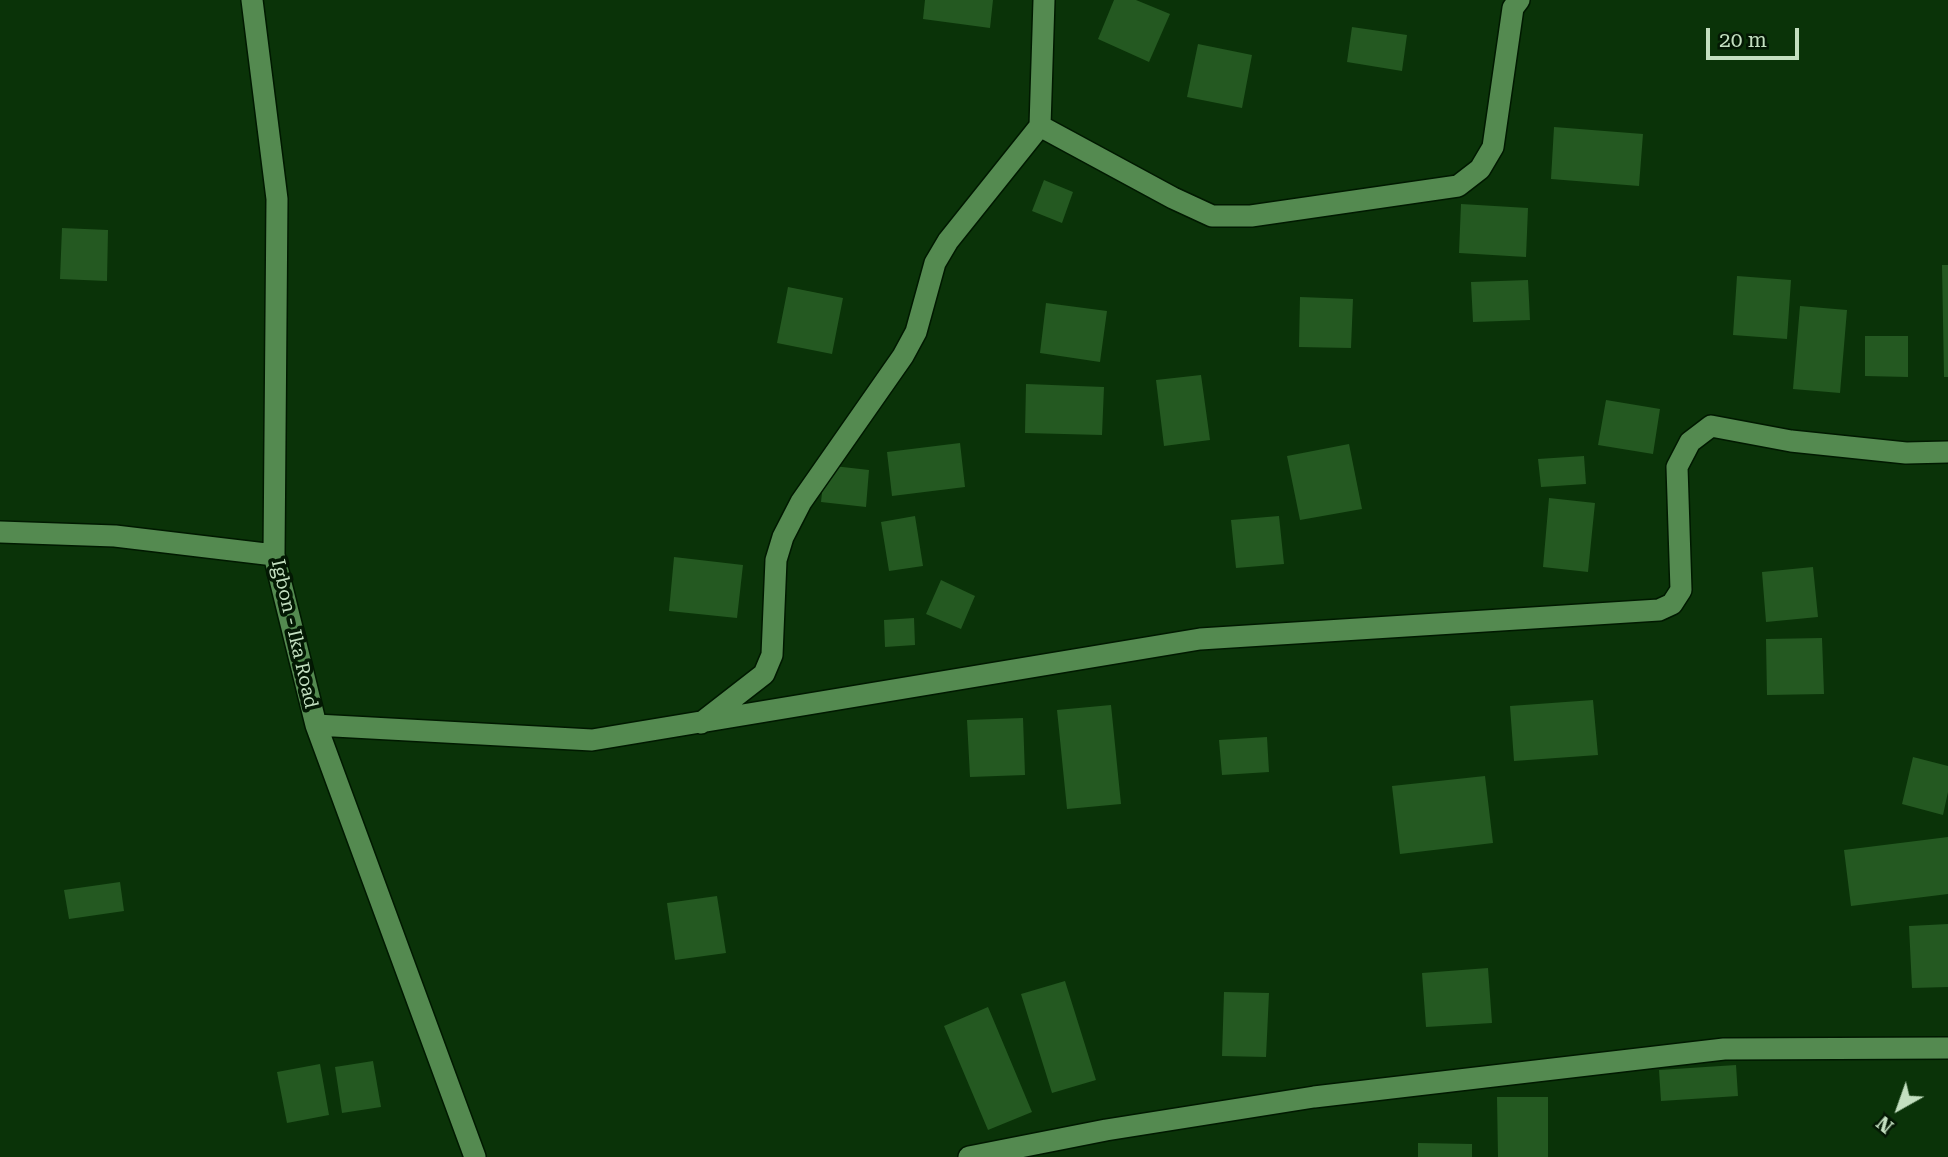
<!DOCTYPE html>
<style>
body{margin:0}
#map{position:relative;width:1948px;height:1157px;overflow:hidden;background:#0a3308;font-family:"Roboto Serif",serif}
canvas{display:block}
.north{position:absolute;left:1864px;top:1073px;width:70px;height:70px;-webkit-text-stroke:5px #031803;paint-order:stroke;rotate:220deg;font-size:19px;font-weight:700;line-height:28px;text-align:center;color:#c3dfc0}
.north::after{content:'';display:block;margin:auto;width:24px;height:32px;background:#c3dfc0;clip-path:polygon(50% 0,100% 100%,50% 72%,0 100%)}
.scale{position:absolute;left:1706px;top:28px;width:93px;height:32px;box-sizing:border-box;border:4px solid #c3dfc0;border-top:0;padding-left:9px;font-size:21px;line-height:24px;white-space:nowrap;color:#c3dfc0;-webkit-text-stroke:5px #031803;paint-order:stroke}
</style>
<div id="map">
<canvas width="1948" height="1157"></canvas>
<div class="north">N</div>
<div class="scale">20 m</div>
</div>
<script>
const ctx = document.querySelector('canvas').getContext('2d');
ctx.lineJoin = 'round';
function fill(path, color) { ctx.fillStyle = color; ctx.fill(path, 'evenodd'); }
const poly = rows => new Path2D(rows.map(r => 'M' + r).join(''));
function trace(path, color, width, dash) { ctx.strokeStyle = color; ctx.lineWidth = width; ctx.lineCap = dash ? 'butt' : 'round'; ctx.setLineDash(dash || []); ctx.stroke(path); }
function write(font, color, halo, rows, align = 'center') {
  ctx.font = font + ' "Roboto Serif",serif'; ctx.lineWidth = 7; ctx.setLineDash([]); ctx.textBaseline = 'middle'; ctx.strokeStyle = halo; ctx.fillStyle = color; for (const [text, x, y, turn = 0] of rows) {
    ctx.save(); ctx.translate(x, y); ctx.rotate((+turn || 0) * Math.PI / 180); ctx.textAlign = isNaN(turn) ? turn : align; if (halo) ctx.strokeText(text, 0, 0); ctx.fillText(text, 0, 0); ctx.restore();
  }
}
const building = poly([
 [925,0,993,0,990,28,923,19],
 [1114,0,1136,0,1170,14,1149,62,1098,39],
 [1352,27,1407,35,1402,71,1347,62],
 [1198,44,1252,55,1242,108,1187,97],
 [1554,127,1643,134,1639,186,1551,179],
 [1044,180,1073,192,1062,223,1032,211],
 [1461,204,1528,208,1526,257,1459,253],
 [62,228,108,230,107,281,60,279],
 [1942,265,1948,265,1948,377,1944,377],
 [1737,276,1791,280,1787,339,1733,335],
 [1528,280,1530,320,1473,322,1471,282],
 [788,287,843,298,832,354,777,343],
 [1300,297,1353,299,1351,348,1299,347],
 [1046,303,1107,311,1100,362,1040,353],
 [1800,306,1847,310,1840,393,1793,389],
 [1865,336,1908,336,1908,377,1865,376],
 [1201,375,1210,440,1164,446,1156,380],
 [1026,384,1104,387,1102,435,1025,433],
 [1606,400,1660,409,1653,454,1598,445],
 [960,443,965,487,892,496,887,452],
 [1349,444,1362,509,1300,520,1287,456],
 [1584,456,1586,484,1541,487,1538,459],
 [825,465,869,470,866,507,821,502],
 [1549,498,1595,503,1588,572,1543,567],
 [915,516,923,566,889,571,881,522],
 [1279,516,1284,564,1236,568,1231,520],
 [674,557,743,565,737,618,669,611],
 [1813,567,1818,617,1766,622,1762,572],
 [941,580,975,596,961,629,926,614],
 [914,618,915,645,885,647,884,620],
 [1822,638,1824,694,1767,695,1766,639],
 [1593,700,1598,755,1514,761,1510,706],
 [1111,705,1121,804,1067,809,1057,710],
 [1023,718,1025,775,970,777,967,720],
 [1267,737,1269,772,1222,775,1219,740],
 [1913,757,1948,766,1948,792,1943,815,1902,804],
 [1485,776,1493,843,1400,854,1392,786],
 [1948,837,1948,894,1851,906,1844,850],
 [120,882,124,911,69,919,64,890],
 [717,896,726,953,675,960,667,903],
 [1948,924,1948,987,1912,988,1909,926],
 [1488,968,1492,1023,1426,1027,1422,973],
 [1065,981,1096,1080,1052,1093,1021,994],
 [1224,992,1269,993,1266,1057,1222,1056],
 [988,1007,1032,1112,988,1130,944,1026],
 [373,1061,381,1107,342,1113,335,1067],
 [320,1064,329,1115,287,1123,277,1072],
 [1736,1065,1738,1096,1661,1101,1659,1070],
 [1497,1097,1548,1097,1548,1157,1498,1157],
 [1418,1143,1472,1144,1472,1157,1418,1157]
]);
const street = poly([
 [252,0,277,199,274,555,316,725,475,1157],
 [1040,126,1173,198,1212,216,1251,216,1458,186,1480,169,1493,147,1513,8,1519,0],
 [0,532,115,536,274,555],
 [701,723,764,674,772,655,776,560,783,537,801,502,903,356,916,332,935,263,948,241,1040,126,1044,0],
 [316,725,592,740,1200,639,1659,610,1672,604,1681,590,1677,467,1690,442,1711,426,1791,441,1906,453,1948,452],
 [969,1157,1106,1130,1314,1097,1724,1049,1948,1048]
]);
const streetNames = [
 ["Igbon - Ika Road",294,634,77]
];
fill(building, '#245921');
trace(street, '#001900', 24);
trace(street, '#548a50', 21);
write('19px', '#c3dfc0', '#031803', streetNames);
</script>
